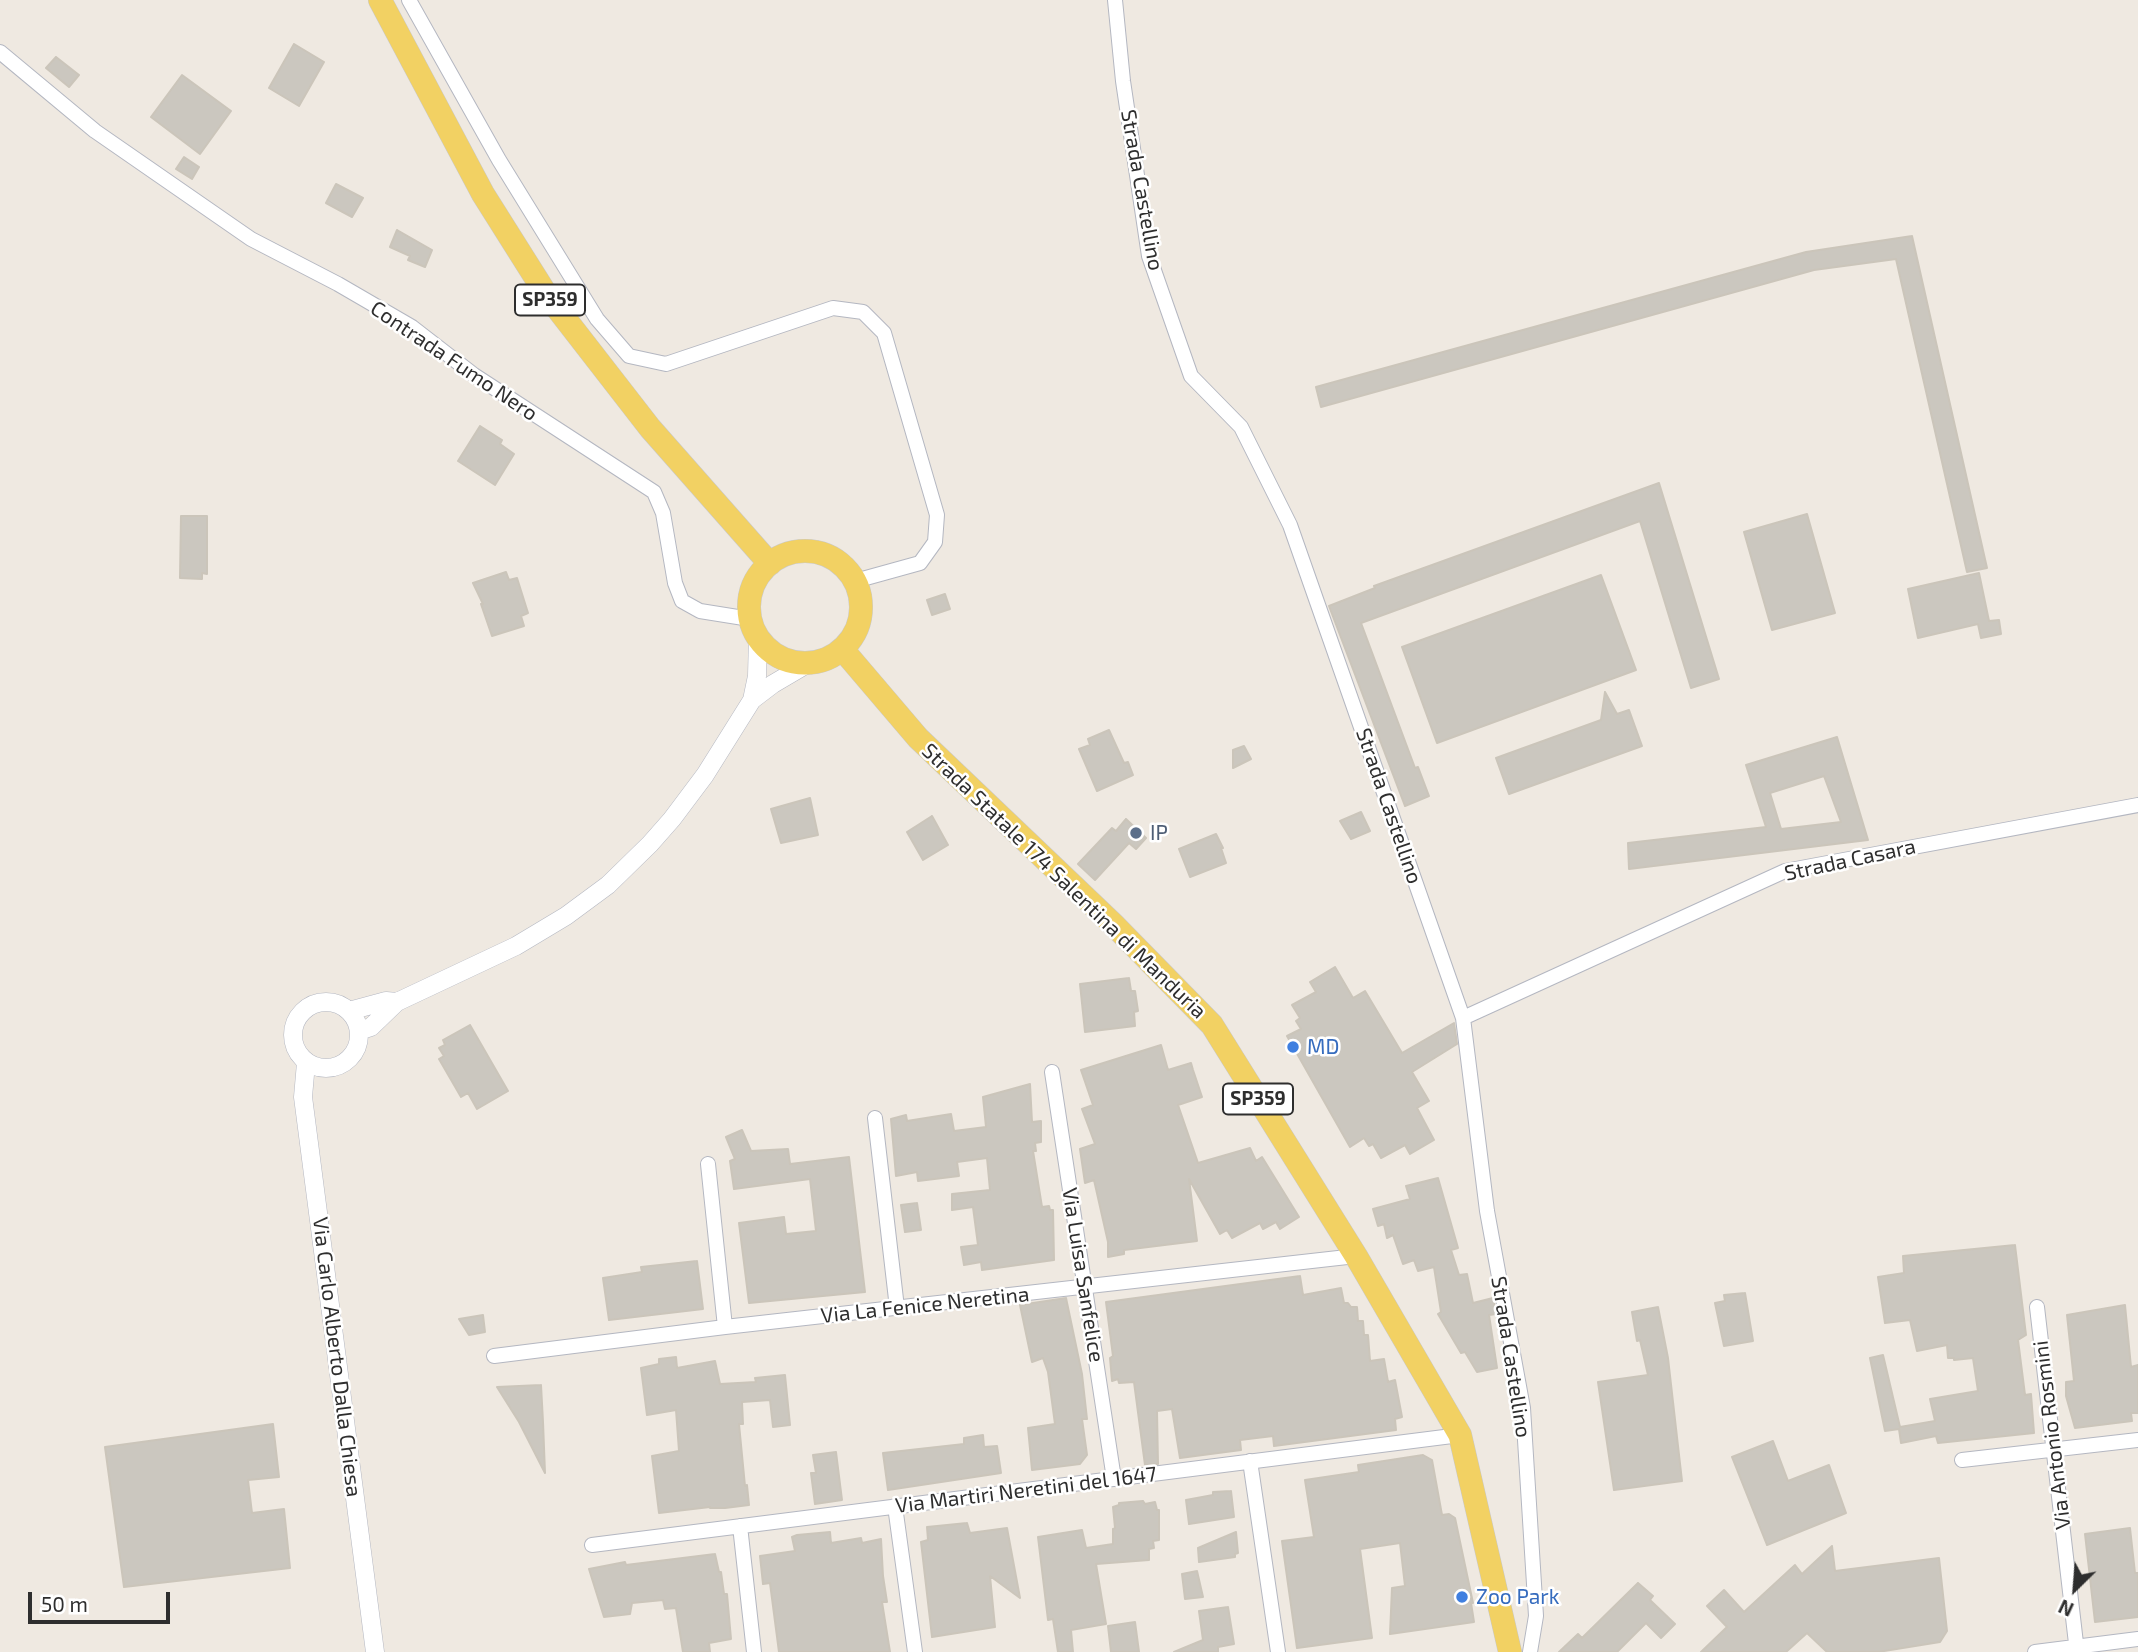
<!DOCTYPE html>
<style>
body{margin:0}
#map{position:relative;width:2138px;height:1652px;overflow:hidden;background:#efe9e1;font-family:"Exo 2",sans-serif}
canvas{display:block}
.north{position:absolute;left:2040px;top:1554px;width:70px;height:70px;-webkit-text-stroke:5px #fff;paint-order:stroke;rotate:205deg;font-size:19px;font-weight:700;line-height:28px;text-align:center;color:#2e2e2e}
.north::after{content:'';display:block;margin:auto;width:24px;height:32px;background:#2e2e2e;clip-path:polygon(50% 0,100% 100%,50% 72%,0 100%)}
.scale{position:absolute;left:28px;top:1592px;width:142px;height:32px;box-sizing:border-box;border:4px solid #2e2e2e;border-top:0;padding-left:9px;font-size:21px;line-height:24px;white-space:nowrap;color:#2e2e2e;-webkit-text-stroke:5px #fff;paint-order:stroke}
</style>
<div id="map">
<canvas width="2138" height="1652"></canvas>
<div class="north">N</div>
<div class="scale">50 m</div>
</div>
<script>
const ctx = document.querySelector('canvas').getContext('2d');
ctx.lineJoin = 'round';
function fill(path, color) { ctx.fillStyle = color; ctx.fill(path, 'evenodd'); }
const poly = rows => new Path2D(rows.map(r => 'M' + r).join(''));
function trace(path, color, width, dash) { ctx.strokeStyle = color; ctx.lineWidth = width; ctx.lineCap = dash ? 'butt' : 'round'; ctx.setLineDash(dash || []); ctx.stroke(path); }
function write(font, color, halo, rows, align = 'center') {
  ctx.font = font + ' "Exo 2",sans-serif'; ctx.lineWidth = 5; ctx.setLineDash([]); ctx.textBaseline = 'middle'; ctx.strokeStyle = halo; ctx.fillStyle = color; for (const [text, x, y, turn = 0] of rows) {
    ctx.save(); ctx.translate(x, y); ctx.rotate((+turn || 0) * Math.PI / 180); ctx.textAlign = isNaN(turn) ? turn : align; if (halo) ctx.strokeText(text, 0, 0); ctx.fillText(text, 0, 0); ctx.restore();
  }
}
const building = poly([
 [294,44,324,62,299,106,269,88,294,44],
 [56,57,79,75,69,87,46,68,56,57],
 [182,75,231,111,200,154,151,117,182,75],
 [184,157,199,167,192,179,176,169,184,157],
 [336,184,363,198,352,217,326,203,336,184],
 [397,230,432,250,425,267,408,260,410,256,390,247,397,230],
 [1912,236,1987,568,1967,572,1896,259,1814,270,1321,407,1316,387,1806,252,1912,236],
 [480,426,502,440,500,444,514,454,495,485,458,461,480,426],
 [1659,483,1719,679,1691,688,1640,521,1361,623,1415,768,1418,767,1429,796,1405,806,1329,606,1375,588,1374,586,1659,483],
 [1807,514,1835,613,1772,630,1744,532,1807,514],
 [181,516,207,516,207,574,202,573,202,579,180,578,181,516],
 [506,572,509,580,517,578,528,613,521,616,524,626,492,636,481,604,483,604,473,583,506,572],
 [1979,573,1989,621,1999,620,2001,634,1981,638,1978,624,1918,638,1908,589,1979,573],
 [1601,575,1636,670,1437,743,1402,647,1601,575],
 [945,594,950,609,932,615,927,600,945,594],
 [1605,692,1617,714,1629,710,1642,746,1509,794,1496,758,1601,720,1605,692],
 [1109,730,1124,763,1128,762,1133,775,1097,791,1079,749,1090,745,1088,739,1109,730],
 [1837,737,1868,840,1629,869,1628,843,1766,827,1746,765,1837,737],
 [1824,776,1841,822,1781,829,1770,793,1824,776],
 [1244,746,1251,759,1233,768,1233,750,1244,746],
 [810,798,818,835,781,843,771,809,810,798],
 [1361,812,1370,831,1351,839,1340,821,1361,812],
 [932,816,948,845,923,860,907,832,932,816],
 [1126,819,1146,838,1136,849,1129,843,1095,880,1078,864,1112,828,1116,831,1126,819],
 [1216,834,1223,848,1221,848,1226,863,1190,877,1179,849,1216,834],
 [1335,967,1353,998,1365,991,1402,1053,1454,1023,1457,1044,1412,1072,1429,1101,1417,1108,1434,1140,1410,1154,1405,1145,1381,1158,1373,1144,1369,1146,1364,1138,1350,1147,1287,1036,1301,1029,1296,1021,1300,1018,1292,1005,1316,992,1310,982,1335,967],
 [1129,978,1131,991,1135,991,1138,1011,1134,1012,1135,1026,1085,1032,1080,984,1129,978],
 [470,1025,508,1091,477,1109,468,1093,461,1097,439,1059,444,1056,439,1048,445,1045,443,1040,470,1025],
 [1161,1045,1168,1070,1191,1063,1193,1070,1202,1097,1178,1105,1198,1163,1250,1148,1256,1161,1262,1157,1299,1217,1280,1229,1276,1222,1263,1229,1260,1223,1232,1238,1227,1230,1220,1234,1189,1179,1197,1241,1124,1250,1124,1254,1108,1257,1108,1242,1094,1180,1085,1183,1080,1149,1095,1144,1082,1109,1093,1105,1081,1070,1161,1045],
 [1030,1084,1032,1122,1041,1121,1041,1142,1035,1143,1036,1151,1033,1151,1042,1207,1049,1206,1050,1210,1053,1210,1054,1260,982,1270,981,1262,964,1265,961,1247,978,1245,973,1207,952,1210,952,1194,990,1190,987,1158,957,1162,959,1176,918,1181,917,1172,896,1176,891,1119,906,1115,907,1121,951,1114,954,1131,986,1127,983,1097,1030,1084],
 [742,1130,751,1151,788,1149,790,1164,849,1157,865,1292,749,1303,739,1223,784,1217,786,1234,816,1231,810,1179,734,1189,730,1161,735,1159,726,1137,742,1130],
 [1438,1178,1458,1248,1451,1250,1459,1275,1467,1274,1473,1303,1493,1298,1496,1314,1489,1315,1497,1368,1477,1372,1465,1352,1461,1353,1438,1314,1441,1312,1434,1267,1418,1271,1414,1260,1403,1264,1393,1235,1387,1238,1384,1224,1378,1226,1373,1209,1410,1199,1406,1186,1438,1178],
 [917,1203,921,1230,905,1232,901,1205,917,1203],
 [2015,1245,2026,1335,2018,1340,2025,1395,2031,1394,2034,1433,1938,1443,1936,1436,1901,1443,1899,1429,1885,1431,1870,1358,1883,1355,1900,1427,1935,1421,1930,1399,1978,1391,1973,1358,1954,1360,1954,1358,1948,1358,1947,1345,1917,1351,1910,1320,1885,1323,1878,1277,1904,1273,1903,1256,2015,1245],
 [697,1261,703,1309,609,1320,603,1278,642,1272,641,1267,697,1261],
 [1300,1276,1303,1295,1341,1288,1344,1303,1348,1303,1351,1307,1357,1307,1358,1321,1363,1321,1364,1335,1368,1335,1370,1361,1384,1359,1388,1382,1395,1380,1402,1417,1395,1419,1396,1430,1274,1446,1273,1436,1240,1440,1241,1450,1180,1458,1172,1409,1157,1411,1158,1464,1145,1465,1134,1382,1119,1383,1118,1379,1112,1381,1110,1358,1113,1356,1106,1302,1300,1276],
 [1745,1293,1753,1341,1724,1346,1715,1303,1725,1301,1724,1295,1745,1293],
 [1066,1298,1082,1374,1087,1419,1082,1419,1087,1455,1080,1464,1032,1470,1028,1428,1055,1424,1048,1372,1043,1358,1032,1362,1020,1305,1066,1298],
 [2125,1305,2131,1367,2138,1365,2138,1413,2131,1413,2132,1421,2075,1428,2066,1396,2066,1382,2074,1381,2067,1315,2125,1305],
 [1658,1307,1668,1358,1682,1481,1614,1490,1598,1382,1648,1375,1640,1340,1637,1341,1632,1312,1658,1307],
 [483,1315,485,1332,469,1335,459,1319,483,1315],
 [676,1357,677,1368,715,1361,720,1384,756,1382,755,1378,785,1375,790,1425,773,1427,770,1400,742,1402,743,1424,739,1424,745,1486,747,1485,749,1505,725,1508,710,1508,710,1507,659,1513,652,1456,679,1451,676,1410,647,1415,641,1368,659,1364,659,1359,676,1357],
 [541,1385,543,1422,545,1473,519,1422,497,1387,541,1385],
 [273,1424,279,1477,248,1480,252,1513,284,1509,290,1568,124,1587,105,1447,273,1424],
 [983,1435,984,1447,997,1446,1001,1473,888,1490,883,1453,964,1444,964,1438,983,1435],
 [1773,1441,1788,1481,1829,1465,1846,1513,1767,1545,1732,1457,1773,1441],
 [836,1452,842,1500,815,1504,811,1473,816,1473,813,1455,836,1452],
 [1423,1455,1432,1460,1442,1515,1449,1514,1455,1518,1473,1603,1471,1603,1474,1622,1390,1634,1392,1588,1405,1586,1400,1543,1360,1549,1372,1638,1297,1648,1282,1541,1314,1537,1305,1480,1359,1472,1358,1465,1423,1455],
 [1231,1491,1234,1517,1189,1524,1186,1500,1213,1495,1213,1492,1231,1491],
 [1143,1501,1145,1504,1155,1502,1157,1510,1159,1510,1159,1540,1153,1541,1154,1548,1149,1549,1149,1560,1096,1564,1106,1624,1071,1630,1073,1652,1058,1652,1053,1619,1048,1620,1038,1537,1082,1530,1086,1548,1113,1544,1113,1529,1115,1528,1113,1507,1119,1505,1119,1503,1143,1501],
 [967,1523,970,1533,1007,1528,1020,1598,990,1576,995,1627,932,1637,921,1542,928,1540,927,1527,967,1523],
 [2130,1528,2135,1573,2138,1573,2138,1617,2095,1622,2085,1534,2130,1528],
 [830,1532,831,1543,861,1538,862,1543,881,1539,883,1576,887,1602,882,1602,890,1652,779,1652,770,1583,763,1584,760,1556,795,1551,792,1537,797,1535,830,1532],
 [1236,1532,1238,1553,1235,1554,1235,1557,1199,1562,1198,1548,1236,1532],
 [1832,1546,1835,1571,1939,1558,1947,1631,1940,1642,1878,1652,1827,1652,1807,1633,1786,1652,1701,1652,1727,1627,1707,1606,1724,1590,1744,1612,1795,1565,1802,1574,1832,1546],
 [715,1554,719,1572,721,1572,724,1594,727,1594,731,1639,709,1643,710,1652,683,1652,676,1608,665,1609,663,1600,632,1603,630,1614,604,1617,589,1569,625,1562,626,1565,715,1554],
 [1197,1571,1203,1597,1185,1599,1182,1574,1197,1571],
 [1638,1583,1653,1596,1650,1600,1675,1624,1661,1638,1646,1623,1617,1652,1559,1652,1578,1634,1582,1638,1638,1583],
 [1228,1607,1234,1644,1218,1647,1218,1652,1174,1652,1203,1640,1199,1611,1228,1607],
 [1135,1622,1139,1652,1111,1652,1108,1626,1135,1622]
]);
const minor = poly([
 [409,0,499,160,597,319,629,356,666,364,833,308,863,312,884,333,937,515,935,542,920,563,855,581],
 [1115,0,1123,81,1149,256,1191,376,1241,427,1290,525,1463,1018,1487,1211,1523,1408,1536,1616,1530,1652],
 [0,52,95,131,251,239,338,284,412,327,474,375,654,492,663,513,675,583,682,601,700,611,750,619],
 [1463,1018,1785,871,2138,805],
 [1052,1072,1114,1479],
 [875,1118,897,1308],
 [708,1164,725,1327],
 [2037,1307,2077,1652],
 [494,1356,725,1327,1356,1256],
 [1962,1460,2138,1440],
 [1250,1461,1278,1652],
 [895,1506,915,1652],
 [740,1526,754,1652],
 [592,1545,1460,1435],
 [2035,1652,2138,1639]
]);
const tertiary = poly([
 [758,637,757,676,752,700,773,684,807,664],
 '293 1035a33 33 0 1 1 66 0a33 33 0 1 1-66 0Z',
 [349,1011,386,1001,397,1002],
 [359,1031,371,1027,397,1002,516,946,566,916,608,885,650,844,672,819,705,775,752,700],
 [306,1063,303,1097,375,1652]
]);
const primary = poly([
 [380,0,483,194,546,294,650,428,770,564],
 '749 607a56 56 0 1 1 112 0a56 56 0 1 1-112 0Z',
 [843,650,918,738,1113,924,1212,1025,1356,1256,1460,1435,1510,1652]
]);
const markers = [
 [1136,833,7,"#5c6f8a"],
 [1293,1047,7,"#3f7fe0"],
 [1462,1597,7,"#3f7fe0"]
];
const shields = [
 [550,300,70],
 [1258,1099,70]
];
const shieldNames = [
 ["SP359",550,300],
 ["SP359",1258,1099]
];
const streetNames = [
 ["Strada Castellino",1142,190,80],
 ["Contrada Fumo Nero",454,361,34],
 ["Strada Castellino",1389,806,71],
 ["Strada Casara",1850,860,-12],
 ["Strada Statale 174 Salentina di Manduria",1064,881,44],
 ["Via Luisa Sanfelice",1083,1275,81],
 ["Via La Fenice Neretina",925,1305,-6],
 ["Via Carlo Alberto Dalla Chiesa",337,1357,83],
 ["Strada Castellino",1511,1357,81],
 ["Via Antonio Rosmini",2052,1435,-97],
 ["Via Martiri Neretini del 1647",1026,1490,-7]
];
const serviceNames = [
 ["IP",1150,833]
];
const shopNames = [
 ["MD",1307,1047],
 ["Zoo Park",1476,1597]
];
fill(building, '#cbc7bf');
trace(building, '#cbc5ba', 2);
trace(minor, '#b4b7c1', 16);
trace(tertiary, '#b4b7c1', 19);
trace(primary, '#c9c9c9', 24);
trace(minor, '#fff', 14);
trace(tertiary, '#fff', 18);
trace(primary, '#f2d163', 23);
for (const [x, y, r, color] of markers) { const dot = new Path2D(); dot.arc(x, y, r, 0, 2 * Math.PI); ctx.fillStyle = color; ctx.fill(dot); trace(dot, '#fff', 2.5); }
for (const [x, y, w] of shields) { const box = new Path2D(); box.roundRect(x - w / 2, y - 15.5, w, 31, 5); ctx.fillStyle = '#fff'; ctx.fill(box); trace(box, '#2e2e2e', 2); }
write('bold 19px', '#2e2e2e', null, shieldNames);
write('21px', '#2e2e2e', '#fff', streetNames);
write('21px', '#4e5e75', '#fff', serviceNames, 'left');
write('21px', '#366cbe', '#fff', shopNames, 'left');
</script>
